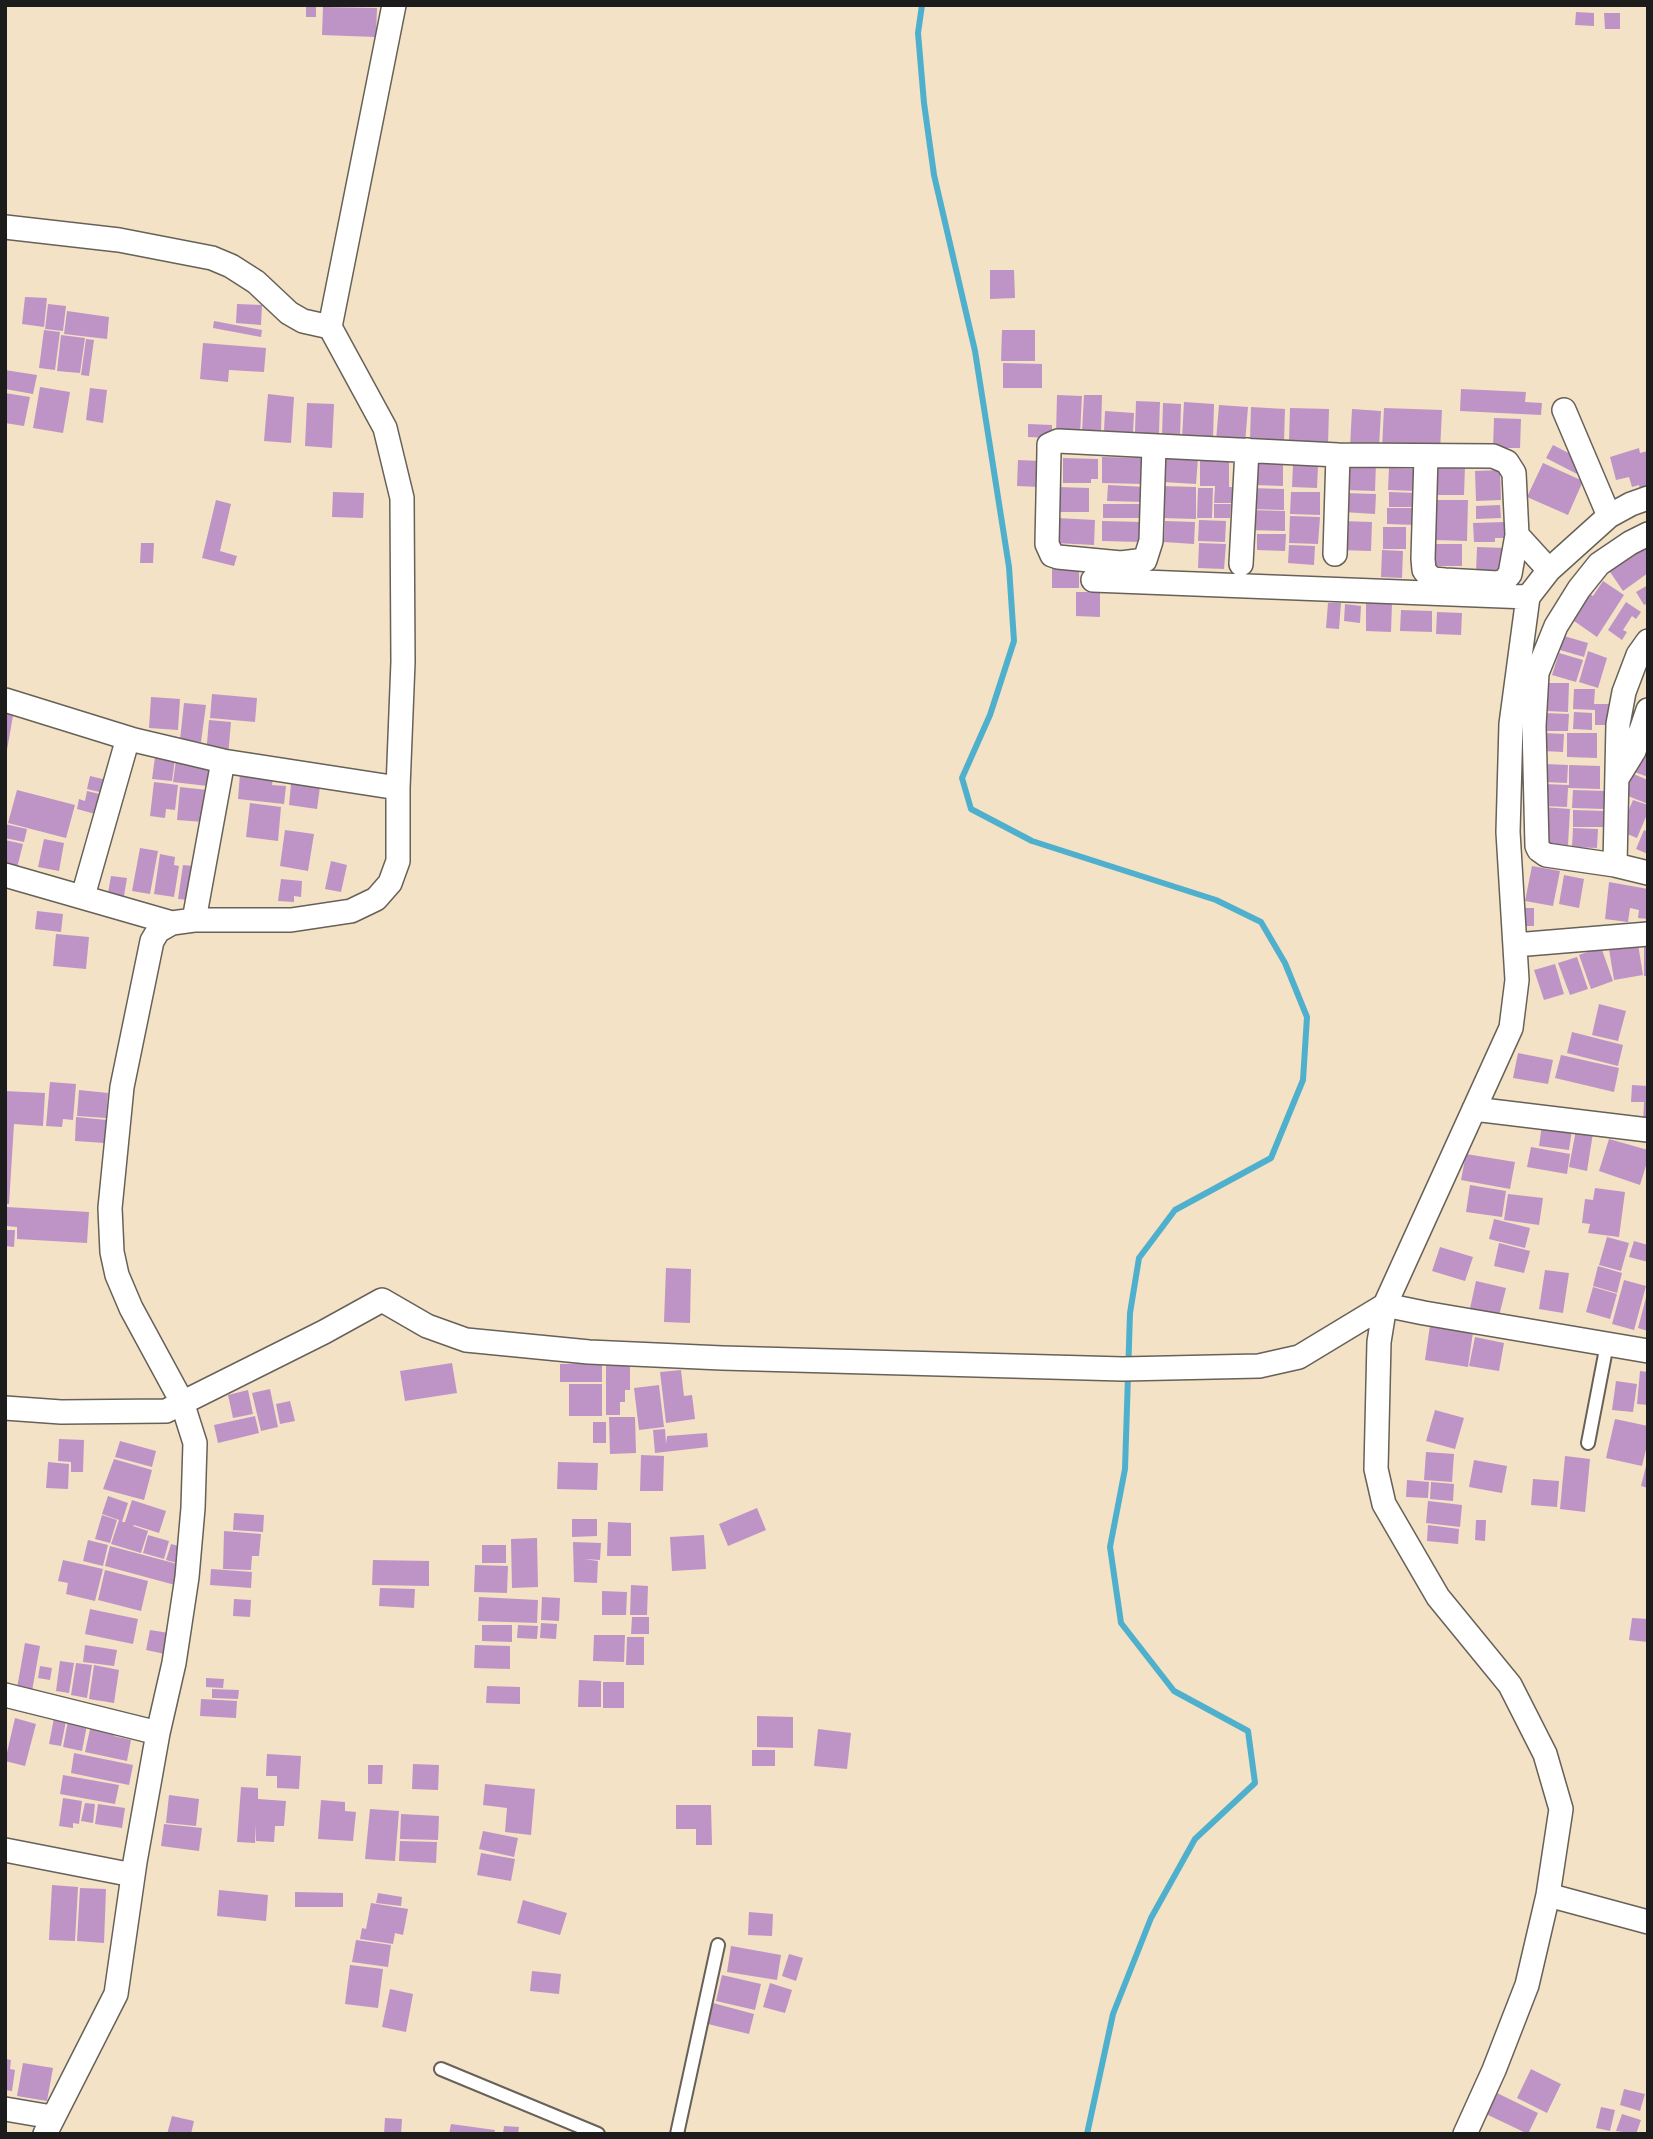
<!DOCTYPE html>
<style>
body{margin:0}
#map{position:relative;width:1653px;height:2139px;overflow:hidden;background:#f3e2c6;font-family:Mynerve,sans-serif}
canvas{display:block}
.frame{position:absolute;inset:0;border:7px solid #1c1c1c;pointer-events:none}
</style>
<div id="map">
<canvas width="1653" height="2139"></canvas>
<div class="frame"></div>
</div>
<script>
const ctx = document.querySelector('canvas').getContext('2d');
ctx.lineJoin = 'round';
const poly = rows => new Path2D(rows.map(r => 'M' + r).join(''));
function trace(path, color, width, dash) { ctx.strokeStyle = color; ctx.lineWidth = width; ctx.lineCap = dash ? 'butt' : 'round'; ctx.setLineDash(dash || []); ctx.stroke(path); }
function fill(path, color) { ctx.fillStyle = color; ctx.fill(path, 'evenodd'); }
const stream = poly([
 [922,5,918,33,924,103,934,175,975,351,1009,567,1014,641,990,715,962,778,971,809,1032,841,1216,900,1261,922,1285,963,1307,1017,1303,1080,1271,1158,1175,1210,1139,1258,1130,1313,1125,1469,1110,1547,1121,1623,1174,1691,1248,1731,1255,1783,1195,1839,1151,1918,1113,2014,1087,2134]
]);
const building = poly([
 [306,7,316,7,316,17,306,17],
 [323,7,377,8,376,37,322,35],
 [1576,12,1594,13,1594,26,1575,25],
 [1604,13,1620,13,1620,29,1605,29],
 [990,270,1014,270,1015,298,990,299],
 [25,297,47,298,44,327,22,324],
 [48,304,66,306,63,331,45,329],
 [237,304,262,305,261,325,236,323],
 [67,311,109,317,107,339,64,334],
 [214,321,262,330,261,337,213,328],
 [44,330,60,332,55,370,39,368],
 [1002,330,1035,330,1035,361,1001,361],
 [61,335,85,338,80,373,57,371],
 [86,339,94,340,89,376,81,375],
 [203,343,266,348,264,372,229,370,228,382,200,379],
 [1003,363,1042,364,1042,388,1003,388],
 [5,370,37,375,33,394,5,389],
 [40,387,70,392,63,433,33,428],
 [90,388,107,390,103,423,86,420],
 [1461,389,1526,392,1525,402,1542,403,1541,415,1460,411],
 [5,393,30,397,24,426,5,423],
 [268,394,294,397,291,443,264,441],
 [1057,395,1082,396,1080,434,1056,434],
 [1084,395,1102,395,1101,432,1082,432],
 [1136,401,1160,402,1159,433,1135,433],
 [1184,402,1214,404,1213,439,1182,438],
 [307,403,334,404,332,448,305,446],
 [1163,403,1181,404,1180,437,1162,436],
 [1219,405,1248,407,1245,443,1216,441],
 [1251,407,1285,409,1284,441,1250,440],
 [1290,408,1329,409,1328,445,1289,443],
 [1384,408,1442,410,1440,451,1382,448],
 [1352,409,1381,411,1379,448,1350,447],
 [1105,411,1134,413,1133,432,1104,431],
 [1494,418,1521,419,1520,448,1493,448],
 [1028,424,1052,425,1052,438,1028,437],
 [1553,445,1586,462,1579,475,1546,458],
 [1639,448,1640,453,1648,451,1648,491,1641,493,1639,485,1632,487,1629,477,1616,480,1610,457],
 [1102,457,1145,458,1144,484,1102,483],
 [1164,457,1198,458,1196,484,1163,482],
 [1063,458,1098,459,1098,479,1091,479,1091,483,1063,483],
 [1200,458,1229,458,1229,487,1234,487,1234,503,1214,503,1215,486,1200,486],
 [1018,460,1041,461,1040,487,1017,486],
 [1253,462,1283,463,1283,486,1253,485],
 [1346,462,1376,463,1375,491,1345,490],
 [1543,463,1583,481,1568,515,1527,497],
 [1293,465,1318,466,1317,488,1292,487],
 [1436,466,1465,466,1464,495,1436,495],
 [1389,468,1418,469,1417,491,1388,490],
 [1500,470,1501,500,1476,501,1475,471],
 [1108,485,1145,487,1145,502,1107,501],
 [1162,486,1196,487,1196,519,1162,518],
 [1058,487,1089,488,1089,512,1057,512],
 [1198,488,1213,488,1212,518,1197,518],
 [1249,488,1284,489,1284,510,1248,509],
 [333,492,364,493,363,518,332,517],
 [1291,492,1320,492,1320,515,1290,514],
 [1389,492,1417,493,1416,507,1389,507],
 [1344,493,1376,494,1375,514,1343,512],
 [216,500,231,504,220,551,237,556,234,566,202,558],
 [1435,500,1468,500,1467,541,1434,540],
 [1103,504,1142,504,1142,518,1103,518],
 [1214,504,1231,504,1230,518,1214,518],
 [1500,505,1501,518,1476,519,1476,506],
 [1387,508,1416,508,1416,525,1387,524],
 [1249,510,1285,511,1285,531,1248,530],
 [1290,516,1320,517,1318,544,1289,543],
 [1057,518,1095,520,1094,545,1055,543],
 [1199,520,1226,521,1225,542,1198,541],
 [1102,521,1143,522,1142,542,1102,541],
 [1165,521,1195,522,1194,544,1164,542],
 [1341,521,1372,522,1371,551,1340,550],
 [1505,522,1505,538,1495,538,1495,542,1474,542,1473,523],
 [1383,527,1406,527,1406,549,1383,549],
 [1257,534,1286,534,1285,551,1257,550],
 [141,543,154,543,153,563,140,563],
 [1199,543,1226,544,1224,569,1198,568],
 [1433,544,1462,544,1462,566,1432,566],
 [1289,545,1315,546,1314,565,1288,563],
 [1648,546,1648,573,1623,591,1606,566],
 [1477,547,1505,548,1504,573,1476,573],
 [1382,550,1403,551,1402,578,1381,577],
 [1052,564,1079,564,1079,588,1052,588],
 [1603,581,1624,595,1597,637,1567,616,1584,590,1593,596],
 [1648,585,1648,603,1644,605,1636,592],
 [1076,592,1100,592,1100,617,1076,616],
 [1626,602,1641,612,1636,619,1632,616,1623,630,1627,632,1622,640,1608,630],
 [1328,603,1341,603,1339,629,1326,628],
 [1366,603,1392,603,1391,632,1366,631],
 [1345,604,1361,606,1360,623,1344,621],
 [1401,610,1432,611,1432,632,1400,631],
 [1437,612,1462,613,1461,635,1436,634],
 [1564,636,1588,643,1584,657,1560,650],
 [1588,651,1607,658,1598,688,1579,682],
 [1559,653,1583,660,1576,682,1552,675],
 [1547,683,1569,683,1568,712,1546,711],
 [1574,689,1595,689,1594,704,1610,704,1609,725,1595,725,1595,710,1573,709],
 [212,694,257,698,255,722,210,718],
 [151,697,180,699,178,730,149,728],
 [184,703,206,705,201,742,180,740],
 [5,708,14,710,7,750,5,750],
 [1574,712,1592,713,1592,730,1573,729],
 [1544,713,1569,714,1568,731,1543,731],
 [209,720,231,722,228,756,206,755],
 [1544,733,1564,734,1563,752,1543,751],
 [1567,733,1597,733,1597,758,1567,757],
 [1641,748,1648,751,1648,777,1632,771],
 [155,757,175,759,172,781,152,779],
 [176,760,218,765,216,787,173,782],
 [1545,764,1568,765,1567,783,1544,782],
 [1569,765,1600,766,1600,789,1568,788,1567,807,1543,806,1544,784,1569,785],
 [1631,773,1648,780,1648,804,1623,794],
 [240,774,273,778,272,785,286,786,284,804,238,799],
 [90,776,111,781,108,794,87,789],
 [154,782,178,785,175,810,166,809,165,818,150,816],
 [291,784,320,787,317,809,289,805],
 [180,787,207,790,204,822,177,820],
 [17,790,75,805,66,838,8,823],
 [1573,790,1606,791,1605,809,1572,808],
 [87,791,104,795,99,815,77,809,79,799,85,801],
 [1633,800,1648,805,1648,812,1637,838,1620,831],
 [250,803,281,807,278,841,246,837],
 [1543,807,1570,809,1568,845,1541,844],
 [1573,810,1605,811,1605,827,1573,827],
 [5,824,27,829,24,842,5,838],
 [1573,828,1598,829,1597,848,1572,847],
 [285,830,314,834,308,871,280,866],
 [1644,830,1648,832,1648,854,1636,849],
 [44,839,64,843,59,871,38,867],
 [5,840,23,844,17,868,5,865],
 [140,848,158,851,150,894,132,891],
 [160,854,175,857,174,865,179,866,174,897,154,894],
 [331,861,347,865,341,892,325,889],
 [183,865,193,866,189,900,178,899],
 [1532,866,1560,871,1553,906,1525,901],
 [1564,875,1584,879,1579,908,1559,904],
 [111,876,127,878,124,896,108,893],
 [281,879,302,881,301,897,294,896,294,902,278,901],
 [1609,882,1648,889,1648,919,1638,918,1639,910,1630,908,1628,922,1605,919],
 [1523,908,1534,908,1534,926,1523,926],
 [37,911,63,914,61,932,35,929],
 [56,934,89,937,86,969,53,966],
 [1638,944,1643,975,1614,980,1609,949],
 [1644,944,1648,944,1648,976,1644,976],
 [1601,947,1613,981,1591,989,1579,955],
 [1577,957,1588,989,1570,995,1558,963],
 [1555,964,1564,994,1544,1000,1534,970],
 [1599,1004,1626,1011,1618,1041,1592,1035],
 [1572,1032,1623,1045,1618,1066,1567,1053],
 [1518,1053,1553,1060,1548,1084,1513,1078],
 [1561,1055,1619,1068,1614,1092,1555,1078],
 [50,1082,76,1084,73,1120,63,1119,62,1127,46,1126],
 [1632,1085,1648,1086,1648,1125,1643,1125,1644,1102,1631,1102],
 [79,1090,108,1093,106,1118,77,1116],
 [5,1091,45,1093,43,1126,14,1124,9,1204,5,1204],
 [76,1117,107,1120,105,1143,75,1141],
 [1542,1125,1572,1130,1569,1150,1539,1146],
 [1576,1130,1593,1133,1587,1171,1569,1167],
 [1609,1139,1648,1150,1648,1159,1640,1185,1599,1171],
 [1531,1147,1570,1154,1567,1174,1527,1167],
 [1466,1154,1515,1162,1510,1189,1461,1180],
 [1470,1185,1506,1191,1502,1217,1466,1212],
 [1595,1188,1625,1192,1619,1237,1588,1233,1590,1224,1582,1223,1585,1199,1593,1200],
 [1508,1194,1543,1198,1539,1225,1504,1220],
 [7,1207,89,1212,87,1243,17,1239,17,1227,6,1226],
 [1494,1219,1530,1228,1525,1248,1489,1239],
 [5,1230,15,1230,14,1247,5,1246],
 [1607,1237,1629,1243,1621,1271,1599,1265],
 [1634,1241,1648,1245,1648,1262,1629,1257],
 [1499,1243,1530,1251,1524,1273,1494,1266],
 [1440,1247,1473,1257,1465,1281,1432,1271],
 [1598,1266,1622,1273,1617,1293,1593,1286],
 [666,1268,691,1269,690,1323,664,1322],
 [1545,1270,1569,1273,1563,1313,1539,1309],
 [1624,1280,1646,1286,1634,1330,1612,1324],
 [1476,1281,1506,1288,1498,1320,1469,1313],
 [1593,1287,1617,1294,1610,1319,1586,1312],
 [1647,1294,1648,1294,1648,1331,1638,1328],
 [1430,1325,1473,1332,1468,1367,1425,1360],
 [1475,1337,1504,1343,1499,1371,1469,1366],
 [452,1363,457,1393,405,1401,400,1371],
 [602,1363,602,1382,560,1382,560,1364],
 [606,1363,630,1363,630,1390,625,1390,625,1402,620,1402,620,1415,606,1415],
 [681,1370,684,1396,692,1395,695,1419,666,1423,660,1372],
 [1640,1371,1648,1372,1648,1405,1637,1404],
 [1616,1381,1637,1384,1633,1412,1612,1410],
 [569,1384,602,1384,602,1416,569,1416],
 [659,1385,664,1427,639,1430,634,1388],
 [270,1389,278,1427,261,1431,252,1393],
 [248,1390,253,1414,233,1418,228,1395],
 [290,1401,295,1421,280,1424,276,1404],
 [1435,1410,1464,1418,1455,1449,1426,1441],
 [255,1416,259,1433,218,1443,214,1425],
 [609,1417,635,1417,636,1453,610,1454],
 [1615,1419,1648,1426,1648,1441,1642,1466,1606,1458],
 [593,1422,606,1422,606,1443,593,1443],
 [665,1429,666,1444,667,1436,707,1433,708,1447,655,1453,653,1430],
 [59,1439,84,1440,83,1472,71,1472,71,1462,58,1461],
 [120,1441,156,1451,152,1467,115,1457],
 [1426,1452,1454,1454,1452,1482,1424,1480],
 [641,1455,664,1456,663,1491,640,1491],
 [1565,1456,1590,1459,1585,1512,1560,1509],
 [114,1459,152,1470,144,1500,103,1489],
 [1474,1460,1507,1466,1502,1493,1469,1487],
 [48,1462,69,1464,68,1489,46,1488],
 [558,1462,598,1463,597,1490,557,1489],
 [1647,1462,1648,1462,1648,1488,1641,1486],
 [1533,1479,1559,1481,1557,1507,1531,1505],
 [1407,1480,1429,1482,1428,1498,1406,1497],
 [1431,1482,1454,1484,1453,1501,1430,1499],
 [108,1496,128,1503,122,1522,125,1522,132,1500,166,1511,159,1533,134,1525,133,1526,148,1531,141,1553,111,1544,119,1520,102,1514],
 [1428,1501,1462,1505,1460,1527,1426,1523],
 [757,1508,766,1530,728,1546,719,1524],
 [234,1513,264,1515,263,1532,233,1530],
 [102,1515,117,1520,110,1543,95,1539],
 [572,1519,597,1519,597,1536,572,1537],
 [1476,1520,1486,1520,1485,1541,1475,1540],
 [608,1522,631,1523,631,1556,607,1556],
 [1428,1525,1459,1529,1458,1544,1427,1541],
 [224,1531,261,1534,259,1556,252,1556,251,1570,223,1569],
 [148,1535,169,1541,164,1559,143,1553],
 [704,1535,706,1569,672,1571,670,1537],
 [537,1538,538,1587,512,1588,511,1539],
 [88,1540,108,1545,103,1566,83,1561],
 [573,1542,601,1543,600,1560,584,1559,598,1561,597,1583,574,1582],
 [171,1544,182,1547,177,1563,166,1560],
 [482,1545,506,1545,506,1563,482,1563],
 [110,1546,181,1565,175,1585,105,1566],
 [63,1560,103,1569,95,1601,66,1594,68,1583,58,1581],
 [373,1560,429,1561,429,1586,372,1585],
 [475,1565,508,1566,507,1593,474,1592],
 [211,1569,252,1572,251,1588,210,1585],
 [105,1570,148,1581,141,1611,98,1600],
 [631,1585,648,1586,647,1615,630,1615],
 [380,1588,415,1589,414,1608,379,1606],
 [602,1591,627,1592,626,1615,602,1615],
 [479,1597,538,1600,537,1623,478,1621],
 [542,1597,560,1598,559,1621,541,1620],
 [234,1599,251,1600,250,1617,233,1616],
 [90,1609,138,1619,133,1644,85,1634],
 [632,1617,649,1617,649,1634,631,1634],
 [1632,1618,1648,1619,1648,1642,1629,1640],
 [541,1623,557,1624,556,1639,540,1638],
 [482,1625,512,1625,512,1642,482,1641],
 [518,1625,538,1626,537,1639,517,1638],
 [150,1630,169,1633,165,1654,146,1650],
 [594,1635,625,1635,624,1662,593,1661],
 [627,1637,644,1637,644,1665,626,1665],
 [25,1643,40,1646,32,1691,17,1688],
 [85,1645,117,1650,114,1666,83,1662],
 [475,1645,510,1646,510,1669,474,1668],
 [60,1661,74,1663,69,1693,56,1691],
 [76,1663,92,1665,87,1698,71,1695],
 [94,1665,119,1670,114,1703,89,1699],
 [40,1666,52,1668,50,1680,38,1678],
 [206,1678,224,1679,223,1688,206,1687],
 [579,1680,601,1681,601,1707,578,1707],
 [603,1682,624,1682,624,1708,603,1708],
 [487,1686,520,1687,520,1704,486,1703],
 [212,1689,239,1690,238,1699,212,1698],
 [201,1699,237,1701,236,1718,200,1716],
 [757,1716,793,1717,793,1748,757,1747],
 [15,1718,36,1724,25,1766,5,1761],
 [54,1718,66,1721,61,1746,49,1744],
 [92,1720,116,1726,114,1736,131,1740,127,1761,85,1752],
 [68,1721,87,1725,82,1751,63,1747],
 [818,1729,851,1733,847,1769,814,1766],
 [752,1750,775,1750,775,1766,752,1766],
 [74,1753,133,1765,129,1785,71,1773],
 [267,1754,301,1756,299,1789,277,1788,277,1776,266,1776],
 [413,1764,439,1765,438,1790,412,1789],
 [368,1765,383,1765,382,1784,368,1784],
 [63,1775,119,1785,115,1804,60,1794],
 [485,1784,535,1789,531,1835,505,1832,507,1808,483,1805],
 [241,1787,258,1788,258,1799,286,1801,284,1826,275,1826,274,1842,256,1841,256,1824,255,1843,237,1842],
 [169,1795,199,1799,196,1826,166,1823],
 [63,1798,82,1801,79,1824,73,1823,73,1828,59,1826],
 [321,1800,345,1802,345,1811,356,1812,353,1841,318,1839],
 [85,1803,95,1804,93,1823,81,1821],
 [98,1804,125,1808,122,1828,95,1824],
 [676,1805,711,1805,712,1845,696,1845,696,1829,676,1829],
 [370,1809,399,1811,395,1861,365,1859],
 [401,1814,439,1816,438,1840,400,1839],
 [164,1824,202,1828,199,1851,161,1846],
 [483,1831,518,1838,514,1857,479,1849],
 [400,1841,437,1842,436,1863,399,1861],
 [481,1853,515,1859,511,1881,477,1875],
 [52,1885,78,1887,75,1941,49,1940],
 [80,1888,106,1889,104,1943,77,1941],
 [219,1890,268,1895,266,1921,217,1916],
 [295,1892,343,1893,343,1907,295,1907],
 [378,1893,402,1897,401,1906,376,1903],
 [523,1900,567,1913,560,1935,517,1923],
 [371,1903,408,1909,403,1935,395,1933,393,1944,360,1939,362,1928,366,1929],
 [749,1912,773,1914,772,1936,748,1935],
 [356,1940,391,1945,388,1967,352,1962],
 [731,1946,781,1955,777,1980,727,1972],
 [789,1954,803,1958,796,1981,782,1976],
 [350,1965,383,1969,378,2008,345,2004],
 [532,1971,561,1974,559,1994,530,1991],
 [722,1975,761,1984,755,2010,716,2001],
 [770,1983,792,1990,785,2013,763,2007],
 [390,1989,413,1994,406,2032,382,2027],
 [713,2003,754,2014,749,2034,708,2024],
 [5,2059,11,2060,10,2069,15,2070,12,2091,5,2090],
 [23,2063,53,2068,47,2101,17,2096],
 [1531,2069,1561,2084,1547,2113,1517,2098],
 [1624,2089,1645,2094,1640,2111,1620,2105],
 [1497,2093,1538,2113,1528,2134,1486,2114],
 [1601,2107,1615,2110,1610,2131,1596,2128],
 [1622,2114,1641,2120,1636,2134,1616,2131],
 [172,2116,194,2121,191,2134,167,2134],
 [385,2118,402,2119,401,2134,384,2134],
 [451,2124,495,2130,494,2134,449,2134],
 [504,2126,519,2127,518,2134,503,2134]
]);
const service = poly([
 [1588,1443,1607,1344],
 [441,2069,598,2134],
 [677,2134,718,1945]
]);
const minor = poly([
 [5,227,119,240,212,258,231,266,256,282,289,313,303,321,330,327],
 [1564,410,1609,516],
 [1154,446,1151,541,1145,560,1121,563,1058,557,1052,555,1047,544,1049,451,1049,445,1058,441,1338,455,1493,456,1507,462,1514,473,1517,535,1549,570],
 [1426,456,1423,559,1424,570,1428,575,1433,579,1445,580,1498,583,1504,581,1510,574,1517,535],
 [1648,534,1630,543,1599,564,1579,589,1556,626,1537,673,1534,726,1537,846,1539,850,1546,855,1615,865,1648,873],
 [1335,554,1338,455],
 [1241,564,1247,450],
 [1093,580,1528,597],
 [5,700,134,740,223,761,398,788],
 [1618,777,1634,751,1648,710],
 [1615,865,1618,724,1624,692,1638,655,1648,641],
 [5,875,172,923],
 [83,896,128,738],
 [194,920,223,761],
 [1515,945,1648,934],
 [1474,1109,1648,1130],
 [5,1408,61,1412,166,1411,324,1332,382,1300,427,1326,466,1340,589,1352,722,1358,1123,1369,1259,1366,1299,1357,1385,1305,1424,1313,1648,1351],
 [5,1695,158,1733],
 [5,1850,133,1875],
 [1548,1895,1648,1922],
 [5,2109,52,2117],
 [45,2134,116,1994,135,1862,158,1733,174,1663,187,1577,193,1508,195,1443,182,1402,131,1308,117,1275,112,1252,110,1208,122,1087,152,941,158,931,172,923,194,920,291,920,351,911,376,899,390,883,398,861,398,788,403,662,402,498,385,428,330,327,394,5],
 [1465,2134,1494,2070,1527,1985,1548,1895,1561,1809,1545,1754,1510,1685,1438,1597,1384,1504,1376,1469,1379,1342,1385,1305,1511,1028,1517,980,1508,832,1511,724,1528,597,1549,570,1609,516,1631,504,1648,498]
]);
trace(stream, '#4fb0ce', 6);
fill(building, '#be94c6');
trace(service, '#676158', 16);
trace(minor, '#676158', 26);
trace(service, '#fff', 12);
trace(minor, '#fff', 23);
</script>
